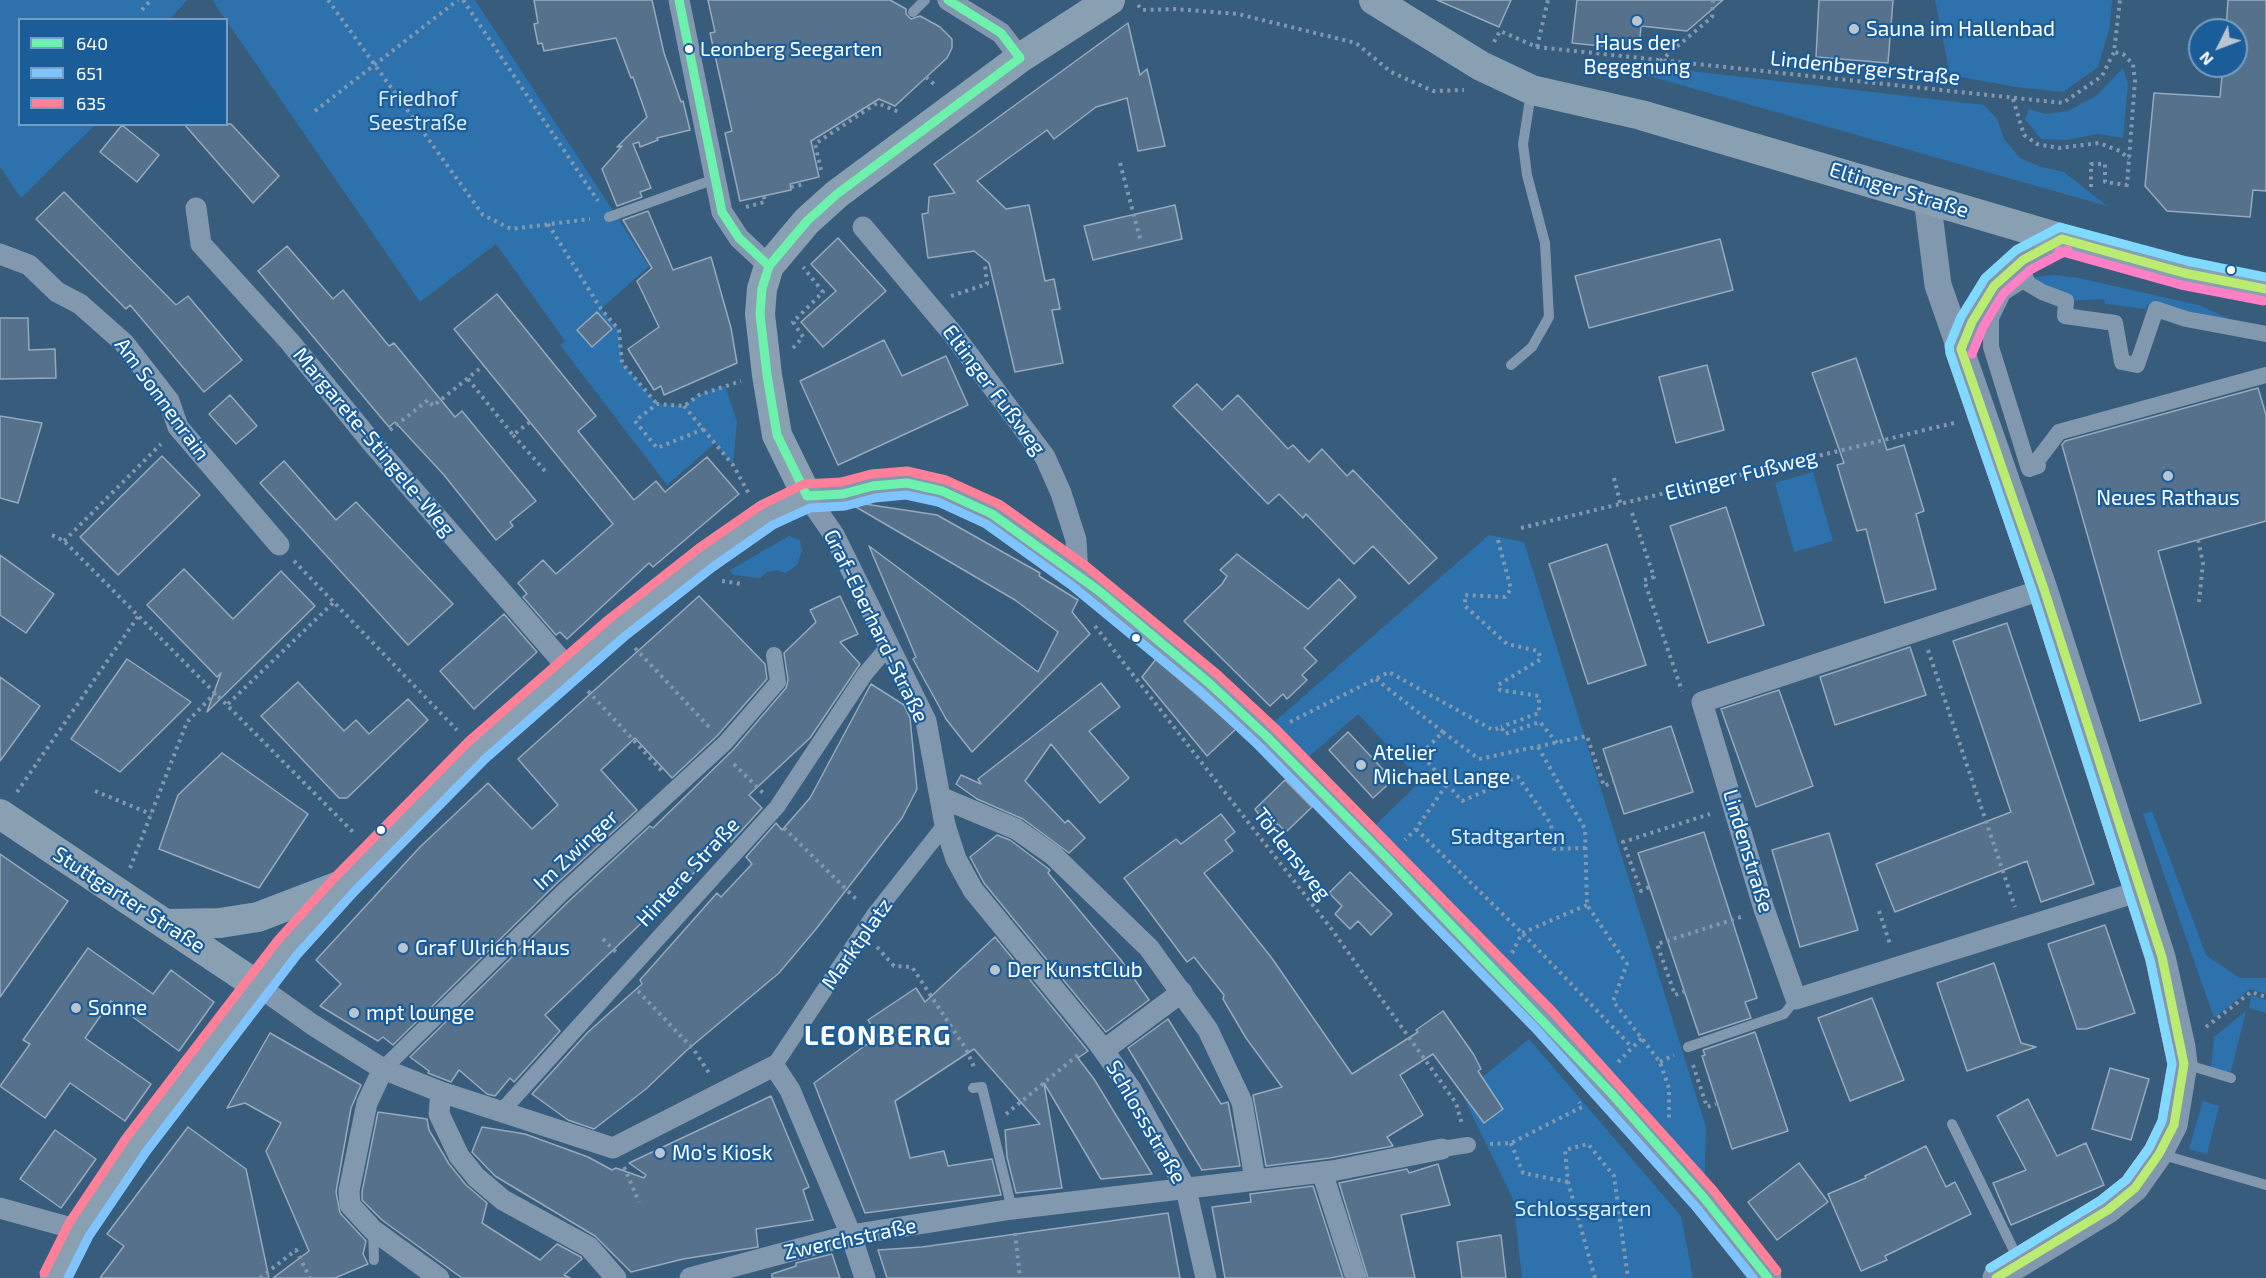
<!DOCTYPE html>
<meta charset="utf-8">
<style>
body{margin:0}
#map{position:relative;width:2266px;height:1278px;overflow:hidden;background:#385c7c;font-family:"Exo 2",sans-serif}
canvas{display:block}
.legend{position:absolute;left:18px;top:18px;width:210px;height:108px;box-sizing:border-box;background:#1b5d99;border:2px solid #769ec2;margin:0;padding:8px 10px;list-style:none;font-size:18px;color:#fff}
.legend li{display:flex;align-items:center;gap:12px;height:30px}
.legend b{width:30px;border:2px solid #769ec2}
.north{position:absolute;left:2188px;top:18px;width:60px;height:60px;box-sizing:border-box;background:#1b5d99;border:2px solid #769ec2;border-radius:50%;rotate:228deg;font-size:16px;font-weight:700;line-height:24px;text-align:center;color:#fff}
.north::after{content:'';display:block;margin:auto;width:21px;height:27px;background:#b9c6d1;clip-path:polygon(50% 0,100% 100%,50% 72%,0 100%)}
</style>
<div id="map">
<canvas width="2266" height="1278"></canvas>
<ul class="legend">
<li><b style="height:8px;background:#6df2ae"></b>640</li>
<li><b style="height:8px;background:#80c4ff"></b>651</li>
<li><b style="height:8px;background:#ff8098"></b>635</li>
</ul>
<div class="north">N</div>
</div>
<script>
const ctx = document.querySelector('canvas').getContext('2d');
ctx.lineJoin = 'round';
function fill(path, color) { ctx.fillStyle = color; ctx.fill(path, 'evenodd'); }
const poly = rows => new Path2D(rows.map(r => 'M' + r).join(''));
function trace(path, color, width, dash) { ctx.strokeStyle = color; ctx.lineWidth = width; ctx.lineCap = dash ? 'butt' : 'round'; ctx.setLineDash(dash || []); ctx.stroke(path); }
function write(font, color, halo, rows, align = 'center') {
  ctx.font = font + ' "Exo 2",sans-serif'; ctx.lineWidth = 4.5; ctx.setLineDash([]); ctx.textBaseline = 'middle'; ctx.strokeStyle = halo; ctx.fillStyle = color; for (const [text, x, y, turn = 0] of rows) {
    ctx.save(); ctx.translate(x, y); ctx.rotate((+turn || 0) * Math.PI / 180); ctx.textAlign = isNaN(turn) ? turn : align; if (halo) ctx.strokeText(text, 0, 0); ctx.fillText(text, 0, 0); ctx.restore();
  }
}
const green = poly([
 [0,0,187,0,170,19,20,20,20,124,95,125,21,198,0,167],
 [212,0,475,0,649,266,601,309,619,330,622,363,657,404,684,406,699,395,725,386,737,421,733,465,715,443,667,485,560,345,565,341,496,244,420,302],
 [1935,0,2112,0,2110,26,2098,67,2063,92,2016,87,1950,75],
 [1631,64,1984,105,1997,119,2004,139,2020,158,2041,167,2064,172,2107,206,1628,70],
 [2123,68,2128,84,2123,138,2098,134,2066,140,2041,139,2025,119,2029,109,2045,114,2068,111,2096,96],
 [2054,275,2079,278,2198,305,2262,333,2147,305,2146,309,2105,304,2104,299,2066,301,2026,278],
 [1813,472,1833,541,1794,552,1775,483],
 [1489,535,1524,542,1706,1127,1704,1198,1364,836,1421,781,1358,714,1306,759,1273,723],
 [789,536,800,540,802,551,797,565,786,573,777,570,767,572,760,578,733,575,730,570],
 [2152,811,2206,955,2240,978,2266,978,2266,994,2250,989,2214,1018,2143,814],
 [2251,995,2266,1000,2266,1013,2249,1008],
 [2246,1011,2230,1075,2211,1068,2214,1037],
 [1529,1039,1681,1216,1693,1278,1522,1278,1513,1199,1462,1094],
 [2203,1101,2219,1106,2207,1154,2189,1149]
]);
const building = poly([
 [534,0,652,0,664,53,681,102,683,101,690,130,657,138,658,140,640,147,639,142,633,144,651,188,640,192,642,197,617,206,602,169,622,146,617,147,647,117,633,77,631,78,616,38,544,51,542,43,538,44,534,24,538,23,534,0],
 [708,0,890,0,906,9,906,14,911,19,920,16,940,27,952,39,952,48,947,58,895,106,879,99,811,141,819,177,790,184,791,190,740,201,725,133,732,131,710,33,715,32,708,0],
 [1437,0,1511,0,1499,27,1437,0],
 [1577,0,1723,0,1687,31,1641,26,1639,50,1572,43,1577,0],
 [1819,0,1893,0,1888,63,1816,57,1819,0],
 [2228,0,2266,0,2266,191,2253,190,2250,217,2167,211,2145,186,2154,93,2220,97,2223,66,2236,66,2236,30,2226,30,2228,0],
 [1128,23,1140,75,1147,69,1165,146,1138,151,1127,98,1096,107,1054,139,1047,130,977,181,1006,209,1029,205,1045,281,1054,279,1060,309,1052,310,1063,363,1015,372,989,263,974,251,928,258,922,214,928,213,929,197,955,193,934,164,1128,23],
 [184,124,231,124,279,176,253,203,184,124],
 [122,125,159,155,137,182,100,152,122,125],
 [64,192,176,305,188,296,242,360,204,392,130,305,126,309,36,219,64,192],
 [1175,205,1182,239,1093,260,1084,226,1175,205],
 [648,211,673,270,711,257,731,328,737,363,664,395,661,386,654,390,628,349,659,327,637,281,652,268,623,220,648,211],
 [838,238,886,291,823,347,801,322,836,291,811,264,838,238],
 [1720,239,1733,290,1589,328,1575,276,1720,239],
 [287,246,333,299,343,290,389,346,394,343,455,417,462,411,536,501,510,522,513,526,496,540,444,475,395,422,389,427,258,271,287,246],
 [497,294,596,416,578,431,634,500,656,481,665,492,707,457,739,494,653,567,649,563,567,639,560,632,556,635,523,597,527,594,518,583,543,560,556,574,613,524,454,329,497,294],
 [597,312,612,329,592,347,577,330,597,312],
 [0,318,28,318,29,350,55,349,56,378,0,379,0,318],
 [884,340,902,376,946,356,968,405,838,465,800,381,884,340],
 [1856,358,1887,450,1904,445,1924,511,1916,514,1936,589,1885,603,1866,529,1857,531,1837,465,1844,463,1812,373,1856,358],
 [1707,365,1724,430,1676,443,1659,377,1707,365],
 [1197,384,1222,410,1238,395,1288,449,1293,445,1309,462,1322,449,1347,476,1353,470,1437,558,1409,584,1373,546,1354,564,1306,514,1303,518,1279,494,1268,504,1173,406,1197,384],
 [2258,388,2266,415,2266,521,2158,551,2201,703,2140,721,2062,445,2065,441,2258,388],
 [230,395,257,426,236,444,209,414,230,395],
 [0,416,42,423,18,503,0,498,0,416],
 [162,456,200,495,118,575,80,537,162,456],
 [284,461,336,520,356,502,453,604,408,645,260,483,284,461],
 [865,504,937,515,1040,573,1039,576,1078,600,1072,612,1090,634,972,752,946,719,913,659,916,657,869,546,1038,672,1058,632,1015,600,856,507,865,504],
 [1726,507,1764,625,1708,643,1670,526,1726,507],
 [1607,544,1646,665,1588,684,1549,564,1607,544],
 [1237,554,1308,609,1339,579,1356,597,1304,648,1317,661,1302,675,1307,680,1287,699,1283,694,1270,706,1184,621,1222,584,1227,576,1220,570,1237,554],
 [0,555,54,594,26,633,0,615,0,555],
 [184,569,233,619,281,571,315,606,207,712,221,673,217,677,147,605,184,569],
 [699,596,765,664,767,679,717,736,672,778,635,738,601,770,637,810,556,884,393,1045,383,1037,378,1041,320,1006,341,984,316,960,420,847,488,783,532,829,558,805,518,759,699,596],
 [840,596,858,634,840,642,860,664,810,738,749,795,762,808,731,842,724,833,691,864,697,870,545,1015,560,1031,514,1082,510,1078,495,1096,487,1094,459,1070,451,1082,428,1073,429,1071,410,1057,570,900,650,826,653,828,733,750,786,688,788,680,784,653,816,622,810,610,840,596],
 [504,614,537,652,474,709,440,671,504,614],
 [2007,623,2094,884,2041,902,2027,861,1895,912,1876,864,2011,812,1953,641,2007,623],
 [1910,647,1926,695,1835,725,1820,677,1910,647],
 [127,659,191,702,120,772,71,739,127,659],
 [1156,659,1236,729,1207,756,1142,677,1156,659],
 [0,677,40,706,0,761,0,677],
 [298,682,344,731,356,720,369,734,408,699,428,720,347,798,339,798,261,716,298,682],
 [1101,683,1120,707,1089,731,1129,778,1100,803,1051,744,1025,781,1065,823,1068,820,1085,838,1069,853,1023,819,977,799,956,784,961,775,981,784,978,779,1101,683],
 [871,684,904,705,910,718,917,789,902,818,816,929,779,973,687,1050,646,1089,594,1129,568,1120,532,1094,588,1032,642,984,640,980,717,893,721,897,752,864,746,857,776,823,782,830,810,798,871,684],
 [1779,690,1813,786,1756,807,1721,709,1779,690],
 [1671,726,1693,792,1624,814,1603,749,1671,726],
 [1348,732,1393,780,1373,798,1329,750,1348,732],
 [222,753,308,814,259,888,159,849,178,795,222,753],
 [1285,780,1312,807,1286,832,1278,824,1270,831,1255,809,1285,780],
 [1221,814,1235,832,1225,840,1233,851,1204,873,1271,957,1352,1074,1418,1032,1416,1030,1443,1011,1474,1055,1481,1069,1478,1071,1503,1109,1484,1123,1433,1054,1400,1075,1423,1115,1387,1137,1393,1146,1330,1158,1266,1166,1253,1095,1282,1087,1246,1038,1223,999,1224,995,1194,957,1187,962,1124,878,1176,839,1181,844,1221,814],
 [1704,832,1757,998,1745,1002,1751,1018,1699,1035,1638,853,1704,832],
 [1829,833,1858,930,1800,947,1772,850,1829,833],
 [997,835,1010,840,1050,870,1048,873,1121,960,1149,1000,1106,1032,984,883,970,857,997,835],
 [0,854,68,901,0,997,0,854],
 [1350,872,1392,914,1371,935,1358,921,1350,929,1335,914,1342,906,1329,893,1350,872],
 [2105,925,2135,1013,2086,1029,2077,1029,2048,944,2105,925],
 [995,937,1088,1051,1078,1058,1094,1079,1152,1174,1101,1179,1044,1083,1062,1188,1016,1193,1007,1157,1005,1130,1040,1124,974,1049,895,1101,910,1158,944,1151,948,1166,992,1159,1001,1195,865,1213,814,1083,878,1036,868,1020,916,988,925,1002,995,937],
 [88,948,153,994,171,970,214,1002,179,1051,111,1001,85,1038,151,1084,125,1121,70,1083,45,1118,0,1086,30,1044,23,1040,88,948],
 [1994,963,2021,1043,2036,1047,1967,1071,1937,983,1994,963],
 [1872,998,1904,1080,1850,1101,1818,1018,1872,998],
 [1168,1019,1221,1104,1228,1102,1240,1166,1202,1170,1128,1048,1168,1019],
 [1755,1032,1788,1131,1732,1149,1702,1056,1705,1055,1703,1050,1755,1032],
 [270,1033,361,1085,351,1108,336,1192,340,1213,366,1241,363,1254,368,1264,335,1278,273,1278,309,1251,266,1151,281,1123,245,1103,227,1108,270,1033],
 [2110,1068,2149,1079,2131,1140,2092,1129,2110,1068],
 [771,1096,809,1187,803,1190,813,1220,756,1229,758,1247,683,1259,631,1272,595,1236,495,1176,472,1152,482,1127,525,1134,588,1157,612,1170,616,1168,644,1178,646,1175,629,1163,771,1096],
 [2028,1099,2057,1156,2086,1143,2104,1185,2011,1225,1993,1183,2026,1170,1997,1116,2028,1099],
 [378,1112,427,1119,429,1130,449,1164,466,1185,487,1203,482,1223,540,1260,557,1244,581,1257,582,1259,564,1275,570,1278,462,1278,382,1220,362,1200,362,1192,378,1112],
 [188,1127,246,1169,269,1278,100,1278,124,1246,107,1234,188,1127],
 [55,1130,96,1159,61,1208,20,1179,55,1130],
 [1926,1146,1946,1187,1955,1182,1971,1214,1885,1256,1887,1260,1861,1271,1828,1194,1866,1178,1865,1176,1926,1146],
 [1799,1163,1828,1202,1777,1240,1748,1202,1799,1163],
 [1438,1164,1450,1205,1401,1215,1415,1278,1368,1278,1339,1183,1407,1169,1409,1173,1438,1164],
 [1313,1186,1343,1278,1225,1278,1212,1207,1251,1202,1250,1194,1313,1186],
 [1168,1213,1180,1278,887,1278,878,1250,922,1247,1168,1213],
 [1501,1235,1506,1278,1462,1278,1457,1242,1501,1235],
 [832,1254,840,1278,772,1278,772,1274,796,1266,796,1263,832,1254]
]);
const path = poly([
 [328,0,483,215,511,229,590,219],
 [463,0,598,201],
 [1138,5,1142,10,1175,9,1238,14,1356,43,1391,72,1433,91,1464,90],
 [142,10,151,0],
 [1494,42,1500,31,1537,47,2063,103,2102,76,2114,52,2120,0],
 [1537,47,1548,0],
 [1660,61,1712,17,1713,0],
 [926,77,936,86],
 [2013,99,2024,135,2037,144,2059,148,2099,143,2120,151,2129,159],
 [315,111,458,0],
 [1120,163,1141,242],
 [821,170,815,144,877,103,899,112],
 [791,187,805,184],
 [2091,187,2091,164,2105,164,2105,182,2127,185,2135,81,2133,64,2123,54,2114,52],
 [746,207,765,202,764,196],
 [548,224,601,309,619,330,622,363,657,404],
 [951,296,987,284,985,266],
 [793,348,803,337,793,322,823,292,803,267],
 [468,379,513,435,530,422],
 [684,406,733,465,749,494],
 [704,429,657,448,635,421,657,404,684,406,699,395,741,381],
 [390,430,428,400,433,406,483,366],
 [513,435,546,472],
 [1614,478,1621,506],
 [1632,513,1654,577,1644,580,1682,691],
 [1521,528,1958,422],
 [52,535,64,541,355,834],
 [1498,540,1511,589,1505,597,1465,595,1465,606,1507,644,1538,651,1541,659,1498,685,1500,690,1539,696,1539,713,1501,727],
 [2198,540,2203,563,2199,602],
 [64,541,161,444],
 [294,561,457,730],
 [722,581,742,584],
 [1095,626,1330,927,1456,1103,1462,1124],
 [635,648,710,728],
 [1928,650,2015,907],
 [1376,679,1443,732,1421,754,1447,784,1416,829,1405,840],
 [588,691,662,771],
 [228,704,334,602],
 [1290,722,1389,672,1493,730,1501,727,1505,734,1540,722,1557,743],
 [1443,732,1479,759,1587,736,1604,786,1614,782],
 [1538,747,1585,829,1587,905,1627,964,1613,1001,1660,1062,1669,1088,1669,1119],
 [734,764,763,793],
 [1447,784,1462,801,1518,777,1551,824,1554,849,1586,848],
 [95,791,151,814],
 [17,792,139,615],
 [784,828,858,901],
 [1416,829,1522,933,1632,1047],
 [130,868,187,722,216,692],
 [1649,887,1641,891,1623,842,1710,814],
 [1879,911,1890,944],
 [603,939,618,954],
 [877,947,894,966,912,967,966,1049,975,1069],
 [1512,953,1522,933,1587,905],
 [638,991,694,1050,709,1073],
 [1685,991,1675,995,1657,944,1741,917],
 [2206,1027,2251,992,2266,997],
 [1618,1062,1643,1037],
 [1660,1062,1674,1055],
 [1693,1065,1707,1107,1716,1104],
 [1006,1114,1079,1054],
 [1511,1143,1523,1173,1568,1182],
 [1490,1144,1511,1143,1582,1107,1579,1102],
 [624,1167,639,1202],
 [1015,1233,1020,1278],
 [260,1278,296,1250,310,1278],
 [1595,1278,1568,1182,1565,1150,1588,1144,1614,1176,1628,1278]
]);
const service = poly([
 [913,12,925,0],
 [609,217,715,179],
 [1511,365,1532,347,1549,317,1545,243,1527,175,1523,144,1531,93],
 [1688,1047,1784,1014,1796,999],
 [2185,1064,2231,1078],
 [973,1088,982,1087,1012,1209],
 [1952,1124,2020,1263],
 [2160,1154,2266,1185],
 [373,1230,374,1260]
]);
const pedestrian = poly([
 [2266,334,2186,319,2156,309,2137,365,2122,362,2115,323,2065,316,2066,301,2042,292,2027,283,2026,278,2003,293,1991,318,1991,347,2029,469,2038,466,2037,461,2059,432,2266,375],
 [774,1066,874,915,945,825],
 [383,1069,563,892,725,743,778,682,774,655],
 [501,1112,777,807,865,674,888,647],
 [1442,1149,1468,1145]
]);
const minor = poly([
 [679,0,722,212,739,238,769,266],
 [948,0,1001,33,1020,58],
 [196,208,201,244,290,342,373,444,568,668],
 [863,227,953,334,1045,457,1061,493,1076,540,1078,575],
 [0,254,29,265,57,292,80,304,124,343,169,401,178,427,279,545],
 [807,496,834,535,926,721,945,825,956,859,973,890,1096,1040,1131,1089,1186,1189,1206,1278],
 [2044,589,1702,702,1764,909,1796,999,2140,891],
 [940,797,1016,829,1053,855,1149,948,1208,1030,1242,1102,1255,1179],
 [258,986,313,1025,383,1069,441,1092,613,1148,774,1066,790,1090,851,1235,865,1278],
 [1104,1050,1182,992],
 [383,1069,367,1103,349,1191,350,1205,373,1230,439,1278],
 [441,1092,439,1114,459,1156,476,1177,503,1200,589,1247,616,1278],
 [1322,1172,1356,1278],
 [0,1208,79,1230],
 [690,1278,851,1235,1012,1209,1332,1171,1442,1149]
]);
const tertiary = poly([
 [1927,198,1938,285,2044,589,2162,957,2182,1047,2184,1064,2174,1125,2159,1154,2135,1188,2108,1210,1996,1278],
 [1961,349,1972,322,1994,286,2023,260,2062,239],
 [807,496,843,494,873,486,907,483,942,491,992,514,1099,591,1209,683,1266,736,1387,858,1611,1093,1704,1198,1768,1278]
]);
const secondary = poly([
 [1374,0,1481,66,1532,90,1641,115,2134,260,2184,273,2266,289],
 [0,814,258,986],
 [168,924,220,923,258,917,339,886],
 [55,1278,79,1230,136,1145,288,947,346,883,477,750,616,628,706,557,767,515,807,496,777,435,767,375,760,314,762,289,769,266,807,221,837,194,1020,58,1110,0]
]);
const bus1 = poly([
 [679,0,722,212,739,238,769,266],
 [948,0,1001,33,1020,58],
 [807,496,843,494,873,486,907,483,942,491,992,514,1099,591,1209,683,1266,736,1387,858,1611,1093,1704,1198,1768,1278],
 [807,496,777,435,767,375,760,314,762,289,769,266,807,221,837,194,1020,58]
]);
const bus2 = poly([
 [68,1278,89,1236,146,1152,297,955,355,891,485,759,624,637,713,567,773,525,810,508,845,506,875,498,906,495,938,502,986,524,1071,585,1201,692,1258,745,1535,1028,1695,1206,1753,1278]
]);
const bus3 = poly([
 [44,1273,69,1223,126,1138,278,940,337,875,469,741,609,619,699,548,761,505,804,484,841,482,871,474,907,471,946,480,999,504,1086,566,1217,674,1275,728,1553,1012,1713,1190,1777,1271]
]);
const bus4 = poly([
 [2062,239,2184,273,2266,289],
 [1961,349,2044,589,2162,957,2184,1064,2174,1125,2159,1154,2135,1188,2108,1210,1996,1278],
 [1961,349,1972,322,1994,286,2023,260,2062,239]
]);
const bus5 = poly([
 [2059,251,2181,285,2264,301],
 [1950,353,2033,593,2150,960,2172,1064,2162,1121,2149,1148,2126,1180,2101,1200,1990,1268],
 [1972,354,1983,327,2003,294,2030,270,2068,250]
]);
const bus6 = poly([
 [1990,1268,2101,1200,2126,1180,2149,1148,2162,1121,2172,1064,2150,960,2033,593,1950,353,1949,346,1961,317,1985,278,2016,250,2060,227,2187,261,2266,277]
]);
const markers = [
 [1637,21,6,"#b9c6d1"],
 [1854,29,6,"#b9c6d1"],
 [689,49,5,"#fff"],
 [2231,270,5,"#fff"],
 [2168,476,6,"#b9c6d1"],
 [1136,638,5,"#fff"],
 [1361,765,6,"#b9c6d1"],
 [381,830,5,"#fff"],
 [403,948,6,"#b9c6d1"],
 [995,970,6,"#b9c6d1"],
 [76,1008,6,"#b9c6d1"],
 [354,1013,6,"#b9c6d1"],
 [660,1153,6,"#b9c6d1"]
];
const busNames = [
 ["Leonberg Seegarten",700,49]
];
const poiNames = [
 ["Sauna im Hallenbad",1866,29],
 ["Haus der",1637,43,"center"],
 ["Begegnung",1637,67,"center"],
 ["Neues Rathaus",2168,498,"center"],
 ["Atelier",1373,753],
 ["Michael Lange",1373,777],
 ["Graf Ulrich Haus",415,948],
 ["Der KunstClub",1007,970],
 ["Sonne",88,1008],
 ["mpt lounge",366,1013],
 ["Mo's Kiosk",672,1153]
];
const streetNames = [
 ["Lindenbergerstraße",1865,68,6],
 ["Eltinger Straße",1899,190,17],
 ["Eltinger Fußweg",994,390,53],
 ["Am Sonnenrain",162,399,54],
 ["Margarete-Stingele-Weg",374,442,50],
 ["Eltinger Fußweg",1741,475,-14],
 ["Graf-Eberhard-Straße",876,626,64],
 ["Im Zwinger",576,850,-43],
 ["Lindenstraße",1748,851,73],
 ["Törlensweg",1292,854,52],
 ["Hintere Straße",688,872,-47],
 ["Stuttgarter Straße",129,900,33],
 ["Marktplatz",857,944,-55],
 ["Schlossstraße",1146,1122,60],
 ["Zwerchstraße",850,1239,-12]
];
const parkNames = [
 ["Friedhof",418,99],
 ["Seestraße",418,123],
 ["Stadtgarten",1508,837],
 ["Schlossgarten",1583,1209]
];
const districtNames = [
 ["LEONBERG",878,1036]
];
fill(green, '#2d72ad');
fill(building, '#55718b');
trace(building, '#96aabc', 1.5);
trace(path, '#8298af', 4, [3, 4.5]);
trace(service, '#8298af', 10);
trace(pedestrian, '#8298af', 16);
trace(minor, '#8298af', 21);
trace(tertiary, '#8298af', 27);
trace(secondary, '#899fb2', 30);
trace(bus1, '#6df2ae', 9);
trace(bus2, '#80c4ff', 9);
trace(bus3, '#ff8098', 9);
trace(bus4, '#baec72', 9);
trace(bus5, '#ff80c5', 9);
trace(bus6, '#80daff', 9);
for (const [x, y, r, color] of markers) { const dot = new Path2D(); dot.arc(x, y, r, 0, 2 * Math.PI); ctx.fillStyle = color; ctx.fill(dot); trace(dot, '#1b5d99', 2); }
write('20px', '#fff', '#1b5d99', busNames, 'left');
write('21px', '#fff', '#1b5d99', poiNames, 'left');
write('21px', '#fff', '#1b5d99', streetNames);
write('21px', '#d8ebfb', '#1b5d99', parkNames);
ctx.letterSpacing = '1.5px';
write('bold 27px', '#fff', '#1b5d99', districtNames);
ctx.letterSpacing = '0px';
</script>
